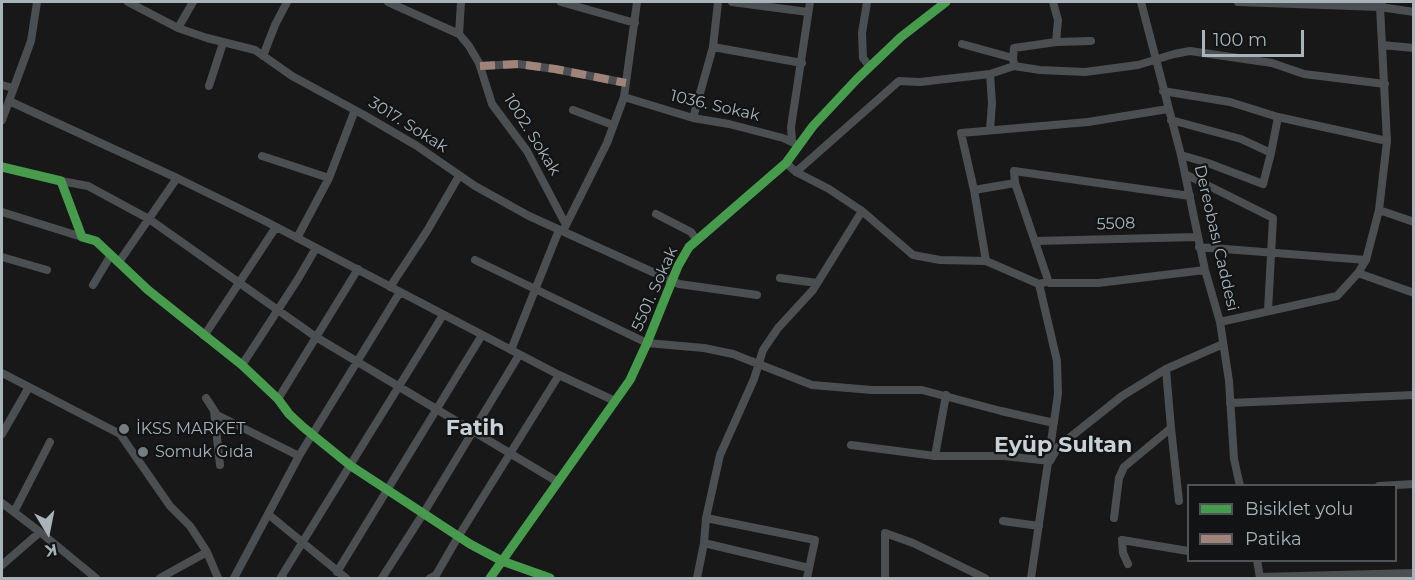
<!DOCTYPE html>
<meta charset="utf-8">
<style>
body{margin:0}
#map{position:relative;width:1415px;height:580px;overflow:hidden;background:#181818;font-family:Montserrat,sans-serif}
canvas{display:block}
.frame{position:absolute;inset:0;border:3px solid #a8b4ba;pointer-events:none}
.legend{position:absolute;left:1187px;top:484px;width:210px;height:78px;box-sizing:border-box;background:#121314;border:2px solid #4e5356;margin:0;padding:8px 10px;list-style:none;font-size:18px;color:#a8b4ba}
.legend li{display:flex;align-items:center;gap:12px;height:30px}
.legend b{width:30px;border:2px solid #4e5356}
.north{position:absolute;left:18px;top:502px;width:60px;height:60px;-webkit-text-stroke:4px #121314;paint-order:stroke;rotate:170deg;font-size:16px;font-weight:700;line-height:24px;text-align:center;color:#a8b4ba}
.north::after{content:'';display:block;margin:auto;width:21px;height:27px;background:#a8b4ba;clip-path:polygon(50% 0,100% 100%,50% 72%,0 100%)}
.scale{position:absolute;left:1202px;top:30px;width:102px;height:27px;box-sizing:border-box;border:3px solid #a8b4ba;border-top:0;padding-left:8px;font-size:18px;line-height:21px;white-space:nowrap;color:#a8b4ba;-webkit-text-stroke:4px #121314;paint-order:stroke}
</style>
<div id="map">
<canvas width="1415" height="580"></canvas>
<div class="frame"></div>
<ul class="legend">
<li><b style="height:8px;background:#469c4c"></b>Bisiklet yolu</li>
<li><b style="height:8px;background:#a18479"></b>Patika</li>
</ul>
<div class="north">K</div>
<div class="scale">100 m</div>
</div>
<script>
const ctx = document.querySelector('canvas').getContext('2d');
ctx.lineJoin = 'round';
const poly = rows => new Path2D(rows.map(r => 'M' + r).join(''));
function trace(path, color, width, dash) { ctx.strokeStyle = color; ctx.lineWidth = width; ctx.lineCap = dash ? 'butt' : 'round'; ctx.setLineDash(dash || []); ctx.stroke(path); }
function write(font, color, halo, rows, align = 'center') {
  ctx.font = font + ' Montserrat,sans-serif'; ctx.lineWidth = 4.5; ctx.setLineDash([]); ctx.textBaseline = 'middle'; ctx.strokeStyle = halo; ctx.fillStyle = color; for (const [text, x, y, turn = 0] of rows) {
    ctx.save(); ctx.translate(x, y); ctx.rotate((+turn || 0) * Math.PI / 180); ctx.textAlign = isNaN(turn) ? turn : align; if (halo) ctx.strokeText(text, 0, 0); ctx.fillText(text, 0, 0); ctx.restore();
  }
}
const minor = poly([
 [128,2,178,28,207,38,255,50,292,76,364,115,417,146,475,186,529,216,679,284,757,295],
 [388,2,459,34,469,46,479,63,492,104,527,151,566,225],
 [561,2,635,23],
 [732,2,808,12],
 [867,2,862,33,863,58,870,67],
 [1141,2,1181,155,1205,270,1220,322,1229,381,1234,459,1240,486],
 [1238,2,1380,7,1414,12],
 [178,28,193,2],
 [459,34,461,2],
 [1056,42,1091,41],
 [962,44,1013,58,1014,66,1040,70,1085,72,1138,65,1174,54,1190,51,1272,63,1304,74,1385,84],
 [1382,45,1414,48],
 [713,47,802,63],
 [263,56,275,25,287,2],
 [1013,58,1014,48,1056,42,1058,20,1053,2],
 [480,66,518,64,555,69,626,83],
 [2,85,13,88],
 [209,86,223,43],
 [1163,91,1230,102,1278,117,1387,141],
 [624,97,693,118,729,124,783,138,798,145],
 [9,101,177,178,263,220,559,375,615,401],
 [573,110,613,125],
 [693,118,713,47,718,2],
 [2,120,31,41,37,2],
 [1171,120,1241,139,1271,153],
 [990,130,992,103,990,74],
 [792,141,791,127,810,2],
 [1181,155,1208,163,1263,184,1271,153,1278,117],
 [262,156,329,178],
 [786,163,796,172,829,189,862,211,913,255,940,260,986,261,1039,284,1043,283],
 [2,167,61,181,82,237,96,241,148,290,242,365,278,399,289,414,303,427,351,466,470,544,502,561,550,578],
 [796,172,899,81,920,82,990,74,1014,66],
 [1185,174,1273,218,1268,311],
 [61,181,88,186,149,219,316,337,558,482],
 [974,190,1015,183],
 [1190,196,1014,171,1015,183,1049,283,1098,283,1205,270],
 [1379,210,1414,222],
 [2,212,82,237],
 [656,214,691,232,696,239],
 [565,227,607,143,624,97,637,2],
 [297,238,329,178,355,110],
 [1036,241,1197,237],
 [1199,247,1366,260],
 [2,257,47,270],
 [475,260,647,343,704,348,733,354,812,385,872,390,922,390,1001,411,1054,423],
 [986,261,974,190,961,133,1088,122,1168,109],
 [119,262,177,178],
 [1358,273,1414,293],
 [780,278,817,283],
 [93,285,111,255],
 [390,287,427,231,459,176],
 [1220,322,1337,296,1358,273,1366,260,1379,210,1387,141,1380,7,1382,2],
 [204,336,276,227],
 [511,350,559,230],
 [242,365,298,279,316,248],
 [2,373,120,434,170,506,190,526,207,552,218,578],
 [946,395,935,456,1004,456,1050,461,1058,447,1122,396,1166,369,1223,344],
 [206,398,217,415,299,456],
 [278,399,358,269],
 [1230,403,1414,395],
 [214,411,220,465],
 [1171,428,1179,501],
 [2,434,29,387],
 [851,445,935,456],
 [1379,486,1414,484],
 [2,503,40,532,96,578],
 [14,512,50,442],
 [268,514,346,578],
 [706,518,815,540,807,578],
 [1114,518,1119,478,1124,467,1171,428,1166,369],
 [1003,521,1039,526],
 [704,543,809,568],
 [1257,560,1260,578],
 [1128,564,1123,553,1122,540,1188,551],
 [2,565,40,532],
 [337,572,482,335],
 [1260,577,1414,573],
 [160,578,207,552],
 [234,578,299,456,400,292],
 [283,578,281,577,443,315],
 [382,578,423,514,519,355],
 [430,578,436,575,458,537,559,375],
 [490,578,630,380,647,343,678,266,689,247,786,163,813,126,857,79,901,37,946,2],
 [697,578,704,543,706,518,720,455,754,379,763,350,778,328,813,290,862,211],
 [885,578,885,533,913,543,985,578],
 [1031,578,1058,394,1057,361,1039,284]
]);
const quiet = poly([
 [480,66,518,64,555,69,626,83]
]);
const cycleway = poly([
 [2,167,61,181,82,237,96,241,148,290,242,365,278,399,289,414,303,427,351,466,470,544,502,561,550,578],
 [490,578,630,380,647,343,678,266,689,247,786,163,813,126,857,79,901,37,946,2]
]);
const markers = [
 [124,429,6,"#767d81"],
 [143,452,6,"#767d81"]
];
const streetNames = [
 ["1036. Sokak",715,106,13],
 ["3017. Sokak",408,125,32],
 ["1002. Sokak",532,135,58],
 ["5508",1116,224,-2],
 ["Dereobası Caddesi",1216,238,77],
 ["5501. Sokak",655,289,-66]
];
const poiNames = [
 ["İKSS MARKET",136,429],
 ["Somuk Gıda",155,452]
];
const districtNames = [
 ["Fatih",475,429],
 ["Eyüp Sultan",1063,446]
];
trace(minor, '#4c4f51', 8);
trace(quiet, '#a18479', 8, [15, 8]);
trace(cycleway, '#469c4c', 9);
for (const [x, y, r, color] of markers) { const dot = new Path2D(); dot.arc(x, y, r, 0, 2 * Math.PI); ctx.fillStyle = color; ctx.fill(dot); trace(dot, '#121314', 2); }
write('16px', '#a8b4ba', '#121314', streetNames);
write('16px', '#a8b4ba', '#121314', poiNames, 'left');
write('bold 22px', '#c9d1d6', '#121314', districtNames);
</script>
